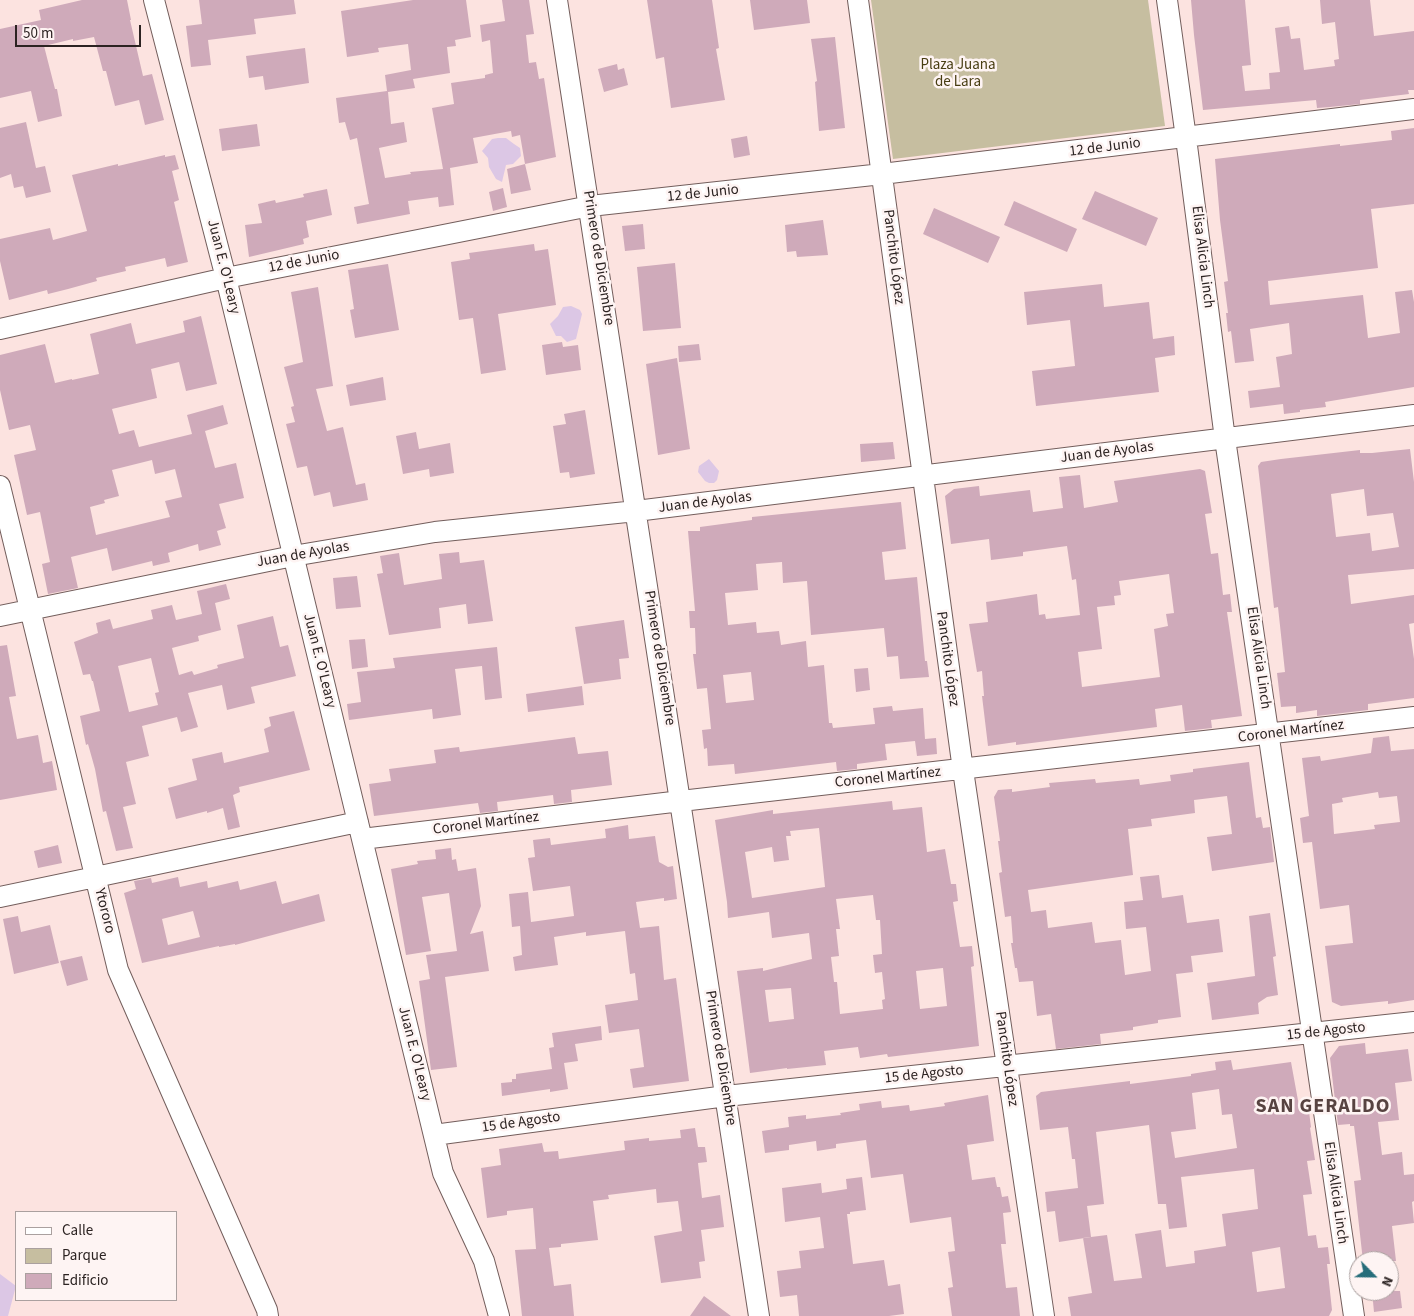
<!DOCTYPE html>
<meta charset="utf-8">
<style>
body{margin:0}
#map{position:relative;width:1414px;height:1316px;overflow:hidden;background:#fce3e0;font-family:"Source Sans 3",sans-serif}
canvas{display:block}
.legend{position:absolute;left:15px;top:1211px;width:162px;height:90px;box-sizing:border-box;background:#fef4f3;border:1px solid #aaa09f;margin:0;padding:6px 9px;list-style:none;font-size:15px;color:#2c2322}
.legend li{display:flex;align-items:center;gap:10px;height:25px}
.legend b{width:25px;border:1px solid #aaa09f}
.north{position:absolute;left:1349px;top:1251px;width:50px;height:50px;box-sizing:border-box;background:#fef4f3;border:1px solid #aaa09f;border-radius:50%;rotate:113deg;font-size:14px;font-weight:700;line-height:20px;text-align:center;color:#2c2322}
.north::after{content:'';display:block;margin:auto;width:18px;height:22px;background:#266d7a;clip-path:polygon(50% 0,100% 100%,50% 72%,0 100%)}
.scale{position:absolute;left:15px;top:25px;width:126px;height:22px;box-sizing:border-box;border:2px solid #2c2322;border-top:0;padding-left:6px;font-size:15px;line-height:18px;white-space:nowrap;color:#2c2322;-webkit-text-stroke:4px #fef4f3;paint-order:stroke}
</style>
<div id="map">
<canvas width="1414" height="1316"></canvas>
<ul class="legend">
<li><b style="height:6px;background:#fff"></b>Calle</li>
<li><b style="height:14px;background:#c6bea0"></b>Parque</li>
<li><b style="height:14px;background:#cfaaba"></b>Edificio</li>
</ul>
<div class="north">N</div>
<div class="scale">50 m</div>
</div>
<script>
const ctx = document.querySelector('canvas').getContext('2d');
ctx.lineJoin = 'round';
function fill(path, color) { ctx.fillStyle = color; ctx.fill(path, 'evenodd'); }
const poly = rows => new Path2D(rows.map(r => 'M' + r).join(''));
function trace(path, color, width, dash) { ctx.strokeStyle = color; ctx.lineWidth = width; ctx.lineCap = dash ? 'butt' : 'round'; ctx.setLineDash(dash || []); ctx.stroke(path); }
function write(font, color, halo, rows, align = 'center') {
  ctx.font = font + ' "Source Sans 3",sans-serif'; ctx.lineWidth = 5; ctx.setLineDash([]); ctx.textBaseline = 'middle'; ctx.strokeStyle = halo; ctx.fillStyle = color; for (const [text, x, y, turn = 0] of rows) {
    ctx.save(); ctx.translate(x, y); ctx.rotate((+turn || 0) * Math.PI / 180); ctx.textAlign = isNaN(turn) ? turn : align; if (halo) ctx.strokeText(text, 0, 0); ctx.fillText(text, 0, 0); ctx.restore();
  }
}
const green = poly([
 [871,0,1148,0,1165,126,893,159]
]);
const water = poly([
 [498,138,506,138,514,144,520,148,521,156,513,164,506,165,502,182,496,179,489,167,488,158,482,151,492,139],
 [571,306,580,310,582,314,576,339,567,342,561,336,556,336,550,324,558,316,563,307],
 [709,459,719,471,717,480,714,483,709,483,705,481,698,472,699,466],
 [0,1274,16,1286,8,1316,0,1316]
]);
const building = poly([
 [82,0,127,0,131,20,130,20,143,76,152,74,164,120,145,125,139,100,115,106,106,71,103,71,94,37,73,41,73,39,44,46,55,89,57,89,62,116,38,122,31,91,0,98,0,29,41,20,39,10],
 [199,0,294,0,296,14,254,19,256,34,208,40,211,65,191,67,186,26,202,24],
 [413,0,466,0,471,37,455,40,456,46,447,47,450,73,413,79,415,88,388,92,391,124,404,122,407,142,379,148,385,178,411,174,410,172,443,169,432,108,454,104,451,83,485,78,485,75,493,73,490,40,482,42,480,25,505,21,502,0,529,0,534,34,526,35,529,63,536,62,539,79,544,78,556,157,525,164,520,135,512,137,511,131,473,138,478,163,450,168,454,205,439,207,438,197,408,201,410,214,357,224,354,207,369,204,357,138,350,140,345,122,339,123,336,98,387,91,385,75,411,70,408,44,378,48,379,52,347,57,341,11],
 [647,0,712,0,719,48,716,49,725,100,671,108,664,57,656,59],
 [750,0,807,0,810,23,754,30],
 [1191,0,1245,0,1251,65,1242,66,1245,91,1270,89,1269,73,1280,72,1275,28,1289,26,1291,39,1300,38,1304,70,1335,66,1334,60,1339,59,1335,22,1322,24,1320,0,1370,0,1374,36,1414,31,1414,90,1408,90,1409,94,1360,100,1360,104,1330,107,1317,108,1316,100,1203,110,1194,35],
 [835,37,845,128,819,131,815,82,817,81,811,39],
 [305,48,309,83,265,90,263,76,249,78,246,56],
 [617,64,618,70,624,68,628,85,604,92,598,69],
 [26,122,36,168,45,166,51,192,26,198,23,186,14,188,11,174,0,178,0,128],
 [257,124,260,146,222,151,219,129],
 [1414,128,1414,204,1371,209,1378,268,1268,281,1270,305,1363,295,1368,338,1400,333,1395,292,1412,290,1414,302,1414,387,1325,402,1326,407,1300,410,1300,412,1284,414,1283,404,1250,408,1248,391,1280,387,1276,357,1292,354,1289,323,1250,329,1254,361,1235,363,1231,331,1228,332,1226,313,1228,313,1224,282,1228,281,1220,220,1215,159,1340,144,1340,146,1392,140,1391,131],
 [747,136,750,155,734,158,731,139],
 [165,155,165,157,175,155,179,169,172,171,179,200,174,202,188,262,167,267,165,258,125,267,126,271,96,278,97,281,68,289,48,294,47,290,9,300,0,261,0,239,50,228,53,240,87,231,72,175,118,164,118,166],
 [525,164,531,190,511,194,507,169],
 [503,188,507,207,493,211,489,192],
 [327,189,332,215,306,221,309,237,303,239,304,244,249,257,245,225,262,223,258,204,275,200,276,203,304,197,303,194],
 [1095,191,1158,218,1146,246,1082,219],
 [1014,201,1077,229,1067,252,1004,225],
 [934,208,1000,237,988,263,923,234],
 [823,220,828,255,797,257,796,251,787,252,785,225],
 [643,224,645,249,625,251,622,226],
 [534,244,535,251,548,249,556,305,498,314,506,370,481,374,473,318,459,320,451,262,470,259,469,253],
 [675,263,681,328,643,331,637,267],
 [388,264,399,330,355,338,350,310,354,309,348,270],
 [1102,284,1104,307,1149,302,1153,339,1174,336,1175,355,1155,358,1159,392,1036,406,1032,371,1075,366,1070,320,1027,325,1024,292],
 [318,287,333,386,316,389,327,431,343,427,356,485,365,483,368,500,333,507,330,492,314,496,307,466,297,468,286,424,295,422,291,407,294,406,284,367,303,362,291,292],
 [201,316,217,384,186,391,179,362,151,369,157,398,112,409,119,434,134,430,139,447,192,434,187,415,223,405,228,424,205,431,215,468,236,463,244,498,219,504,226,528,217,531,221,545,199,551,198,544,168,553,170,562,153,566,152,561,112,571,107,548,71,557,78,588,48,594,42,564,50,562,40,512,27,515,14,455,36,450,30,425,9,430,0,390,0,355,45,344,55,383,72,379,72,380,99,374,90,334,131,323,136,344,185,332,183,321],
 [152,460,155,474,175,469,182,497,165,501,170,517,96,535,90,507,105,503,104,500,119,496,112,470],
 [562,342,563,347,578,345,581,370,546,375,542,345],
 [699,344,701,360,679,362,678,346],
 [677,358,690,449,658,455,646,364],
 [383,377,386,400,350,406,346,385],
 [585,410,595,474,570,478,569,472,560,473,553,426,566,424,564,414],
 [416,432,419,449,450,443,454,473,430,477,429,469,403,474,396,436],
 [893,442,895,459,861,462,860,444],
 [1410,449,1414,482,1414,569,1348,575,1351,604,1414,595,1414,623,1409,624,1414,659,1414,698,1368,704,1368,710,1317,716,1317,710,1296,713,1296,706,1281,707,1277,673,1285,672,1278,607,1274,608,1258,466,1261,462,1281,459,1360,450,1360,453,1372,453],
 [1364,489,1367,516,1393,513,1399,547,1372,551,1370,533,1336,537,1331,494],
 [1200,469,1205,471,1212,513,1205,514,1211,554,1218,553,1223,595,1230,594,1232,612,1227,612,1242,716,1211,720,1212,728,1185,731,1182,705,1155,709,1157,727,1016,745,1016,742,988,746,982,696,984,696,982,671,977,672,969,624,988,622,986,602,1037,594,1039,615,1045,614,1046,619,1080,615,1076,579,1072,580,1067,546,1023,552,1023,556,991,560,989,539,951,544,945,496,954,489,979,486,980,496,1030,490,1033,512,1063,508,1059,477,1080,475,1084,508,1118,502,1114,481],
 [1169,574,1174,613,1166,614,1168,626,1154,629,1160,677,1082,687,1078,652,1102,649,1097,607,1115,605,1114,596,1121,595,1119,581],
 [901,502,906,549,882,552,885,580,917,577,925,661,927,661,929,677,900,679,898,656,887,657,884,628,811,635,807,581,783,583,782,562,756,564,758,590,725,593,728,625,756,622,757,633,779,631,781,645,806,641,808,667,824,665,829,723,832,723,833,728,875,724,873,708,892,706,893,711,923,708,925,739,936,738,937,754,917,756,915,741,885,744,887,760,857,764,857,769,837,771,836,762,735,774,734,764,708,766,707,748,704,749,702,730,711,729,707,688,697,689,693,654,696,654,695,628,690,628,689,611,695,611,688,531,700,531,700,527,752,520,752,517],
 [751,672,754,700,726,703,723,675],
 [459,552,460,563,484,560,493,621,468,624,466,604,439,608,441,628,389,635,377,574,383,573,380,556,399,553,404,585,442,579,439,554],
 [357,576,361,607,336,609,333,578],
 [226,584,230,599,215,603,221,630,198,636,199,641,172,648,179,675,192,671,194,675,218,668,217,665,244,658,237,625,273,616,280,647,288,645,296,676,251,687,255,703,227,710,222,685,188,693,198,727,181,732,177,717,142,726,149,756,126,762,136,804,123,807,133,848,116,851,106,811,103,812,95,769,88,744,86,745,80,716,100,711,93,681,92,681,90,674,83,675,74,642,98,633,96,623,110,619,113,629,153,619,151,610,172,605,176,620,202,614,197,591],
 [151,658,159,692,155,693,158,705,129,712,118,666],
 [624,620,629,658,619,659,621,679,584,684,575,627],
 [365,639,368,667,352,669,349,640],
 [7,645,16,696,9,697,17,739,38,735,43,763,52,761,57,790,0,800,0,646],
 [497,647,502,698,485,700,482,666,455,669,461,715,433,719,432,709,349,720,347,704,361,702,357,672,395,668,393,658],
 [868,668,870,690,856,692,854,669],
 [582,686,584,705,528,712,526,694],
 [294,711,310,770,239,787,240,792,233,795,240,827,228,830,223,808,207,813,207,811,176,819,168,788,197,780,192,759,222,752,224,763,269,752,264,729,271,726,269,717],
 [1389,736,1391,751,1414,749,1414,1000,1388,1004,1388,1001,1341,1006,1332,1002,1325,946,1353,943,1349,905,1320,909,1312,842,1303,843,1300,818,1309,816,1302,758,1320,756,1321,761,1371,753,1373,738],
 [1378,792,1379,798,1397,796,1400,822,1374,825,1375,829,1334,834,1332,804,1343,802,1342,798],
 [575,737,578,754,608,751,612,785,571,790,572,802,554,804,553,795,497,802,498,811,480,813,478,803,374,816,369,784,391,781,389,769,436,763,434,750,459,747,460,752],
 [1249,762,1256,818,1261,817,1263,828,1270,827,1274,862,1212,871,1207,837,1232,834,1227,796,1194,800,1195,813,1151,819,1152,826,1128,829,1133,875,1028,890,1031,912,1046,910,1048,928,1092,922,1095,943,1121,940,1125,975,1151,971,1146,927,1126,929,1124,902,1143,900,1140,877,1159,875,1162,898,1183,895,1187,923,1219,919,1223,952,1191,956,1193,972,1176,974,1181,1017,1158,1020,1158,1023,1133,1027,1133,1030,1100,1034,1101,1044,1056,1049,1051,1014,1037,1016,1033,981,1019,982,1017,968,1015,968,1011,943,1013,943,1011,916,1005,917,999,873,1002,872,998,841,1000,841,994,797,998,790,1012,789,1012,792,1050,787,1049,783,1095,779,1096,783,1139,779,1140,785,1171,781,1170,775,1193,772,1193,769],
 [892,801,893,810,922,807,927,852,945,849,951,884,956,884,958,901,953,902,960,947,972,946,974,966,971,967,979,1046,888,1057,887,1054,860,1058,858,1047,824,1051,826,1065,787,1069,787,1068,750,1073,737,971,763,968,763,971,812,959,809,933,772,938,769,912,728,918,727,902,715,820,773,810,773,814],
 [819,828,825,887,752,898,745,852,772,847,774,862,789,860,786,836,791,836,790,831],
 [873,895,876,920,880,920,882,954,873,955,875,973,882,972,885,999,882,1000,883,1009,840,1014,837,982,834,982,831,957,839,956,836,929,840,929,836,899],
 [943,968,947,1006,920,1009,916,971],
 [791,988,794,1019,769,1022,765,990],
 [628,825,629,839,655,836,659,862,668,867,673,866,677,899,664,901,664,898,636,902,640,928,659,926,664,980,676,978,689,1081,633,1088,630,1069,644,1067,639,1029,609,1033,605,1005,638,1000,635,973,630,974,625,931,586,936,586,932,554,937,558,965,515,971,513,957,522,955,520,926,512,927,509,894,528,892,531,922,574,916,570,886,533,891,528,858,535,857,533,840,550,838,551,845,606,838,605,829],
 [58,845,62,863,38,868,34,851],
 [451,848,452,860,456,859,458,871,476,868,481,906,470,934,483,931,489,971,445,977,457,1067,431,1070,419,981,430,979,426,955,457,951,449,893,422,897,431,951,406,955,391,869,418,864,417,861,436,859,435,850],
 [178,877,180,887,207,881,208,888,238,881,240,890,276,881,282,904,319,894,325,921,235,945,235,944,219,947,219,946,142,963,124,893,136,889,134,881,151,878,152,883],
 [193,911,200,937,168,945,162,919],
 [1270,913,1276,956,1273,957,1278,995,1267,997,1258,1003,1259,1014,1212,1020,1207,983,1255,976,1249,916],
 [18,916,21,932,50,925,59,963,14,974,3,919],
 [82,956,88,980,67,986,60,961],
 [601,1026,602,1040,575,1044,578,1061,564,1063,568,1089,550,1092,550,1089,502,1096,501,1083,512,1082,512,1079,516,1079,516,1074,552,1069,549,1048,554,1047,552,1033],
 [1365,1043,1366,1054,1408,1049,1412,1081,1395,1083,1399,1120,1378,1122,1382,1155,1402,1152,1404,1175,1414,1174,1414,1201,1412,1202,1414,1223,1392,1226,1396,1261,1363,1261,1354,1181,1361,1180,1354,1126,1350,1126,1350,1124,1338,1125,1336,1109,1330,1058,1339,1046],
 [1231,1060,1233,1070,1291,1062,1299,1106,1308,1104,1311,1127,1310,1128,1315,1160,1307,1161,1312,1194,1303,1195,1308,1236,1316,1235,1318,1248,1328,1247,1330,1264,1327,1264,1332,1310,1329,1316,1071,1316,1068,1297,1092,1293,1083,1238,1091,1237,1059,1242,1055,1211,1047,1212,1045,1192,1078,1188,1075,1159,1072,1159,1068,1127,1040,1130,1036,1096,1041,1092,1130,1081,1130,1084,1191,1076,1191,1074,1216,1070,1215,1062],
 [1219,1089,1222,1115,1232,1114,1237,1148,1175,1158,1171,1132,1196,1129,1192,1093],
 [1149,1125,1158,1204,1166,1204,1169,1229,1187,1227,1181,1177,1254,1169,1258,1209,1222,1214,1226,1246,1194,1251,1195,1263,1166,1267,1161,1230,1135,1234,1142,1278,1114,1281,1107,1235,1091,1237,1087,1206,1104,1204,1096,1132],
 [1280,1247,1285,1288,1257,1292,1252,1252],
 [988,1095,994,1141,967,1145,972,1180,995,1177,997,1187,1000,1187,1002,1197,1008,1196,1011,1212,1003,1213,1006,1244,1001,1244,1006,1288,1017,1287,1020,1316,952,1316,948,1288,953,1287,948,1252,955,1251,951,1217,910,1223,903,1174,871,1178,866,1140,836,1144,836,1148,817,1151,816,1141,789,1145,789,1150,765,1153,762,1131,789,1127,788,1117,806,1115,806,1119,841,1115,840,1113,860,1110,859,1104,881,1101,882,1108,909,1105,910,1111,945,1106,944,1103],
 [695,1128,698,1147,705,1147,707,1162,698,1163,702,1198,720,1195,724,1227,701,1230,705,1261,699,1262,701,1278,661,1283,654,1236,682,1231,678,1201,657,1203,656,1189,608,1195,609,1199,593,1201,598,1240,561,1244,561,1247,549,1248,554,1286,571,1284,574,1316,522,1316,515,1250,536,1249,533,1208,507,1211,507,1215,487,1218,481,1168,501,1165,499,1149,542,1143,544,1152,558,1151,559,1159,625,1150,624,1141,649,1138,649,1141,681,1138,680,1130],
 [862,1177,866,1210,850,1212,850,1214,847,1214,853,1264,884,1260,888,1286,900,1284,904,1314,889,1316,799,1316,797,1295,780,1297,777,1271,801,1268,799,1251,824,1248,820,1217,785,1222,782,1188,821,1183,822,1193,847,1189,846,1179],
 [1372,1291,1400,1291,1402,1308,1374,1312],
 [704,1296,731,1316,690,1316]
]);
const street = poly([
 [154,0,226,278,443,1173,484,1261,499,1316],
 [557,0,759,1316],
 [858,0,963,770,1044,1316],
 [1167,0,1186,138,1225,439,1354,1316],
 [0,329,226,278,590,206,882,174,1414,109],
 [0,486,118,970,267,1310,268,1316],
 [0,616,293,556,435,532,636,511,1414,415],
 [362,839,681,801,1414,717],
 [0,897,358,822],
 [434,1135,726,1096,1414,1022]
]);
const parkNames = [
 ["Plaza Juana",958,66],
 ["de Lara",958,83]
];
const streetNames = [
 ["12 de Junio",1105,148,-7],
 ["12 de Junio",703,194,-6],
 ["Panchito López",893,257,83],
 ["Elisa Alicia Linch",1202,257,83],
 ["Primero de Diciembre",598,258,81],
 ["12 de Junio",304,262,-11],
 ["Juan E. O'Leary",223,267,76],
 ["Juan de Ayolas",1107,453,-7],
 ["Juan de Ayolas",705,503,-7],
 ["Juan de Ayolas",303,555,-10],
 ["Primero de Diciembre",659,658,81],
 ["Elisa Alicia Linch",1258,658,82],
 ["Panchito López",947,659,82],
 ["Juan E. O'Leary",319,661,76],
 ["Coronel Martínez",1291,732,-7],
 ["Coronel Martínez",888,778,-6],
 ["Coronel Martínez",486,824,-7],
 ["Ytororo",104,911,76],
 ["15 de Agosto",1326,1032,-6],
 ["Juan E. O'Leary",414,1054,76],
 ["Primero de Diciembre",720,1058,81],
 ["Panchito López",1006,1059,82],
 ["15 de Agosto",924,1075,-6],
 ["15 de Agosto",521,1123,-8],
 ["Elisa Alicia Linch",1335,1193,82]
];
const districtNames = [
 ["SAN GERALDO",1323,1108]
];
fill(green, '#c6bea0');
fill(water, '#dcc7e5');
fill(building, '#cfaaba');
trace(street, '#735e5c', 22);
trace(street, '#fff', 20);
write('15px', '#483d12', '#fef4f3', parkNames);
write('15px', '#2c2322', '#fef4f3', streetNames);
ctx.letterSpacing = '1px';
write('bold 20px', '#574341', '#fef4f3', districtNames);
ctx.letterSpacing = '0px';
</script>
